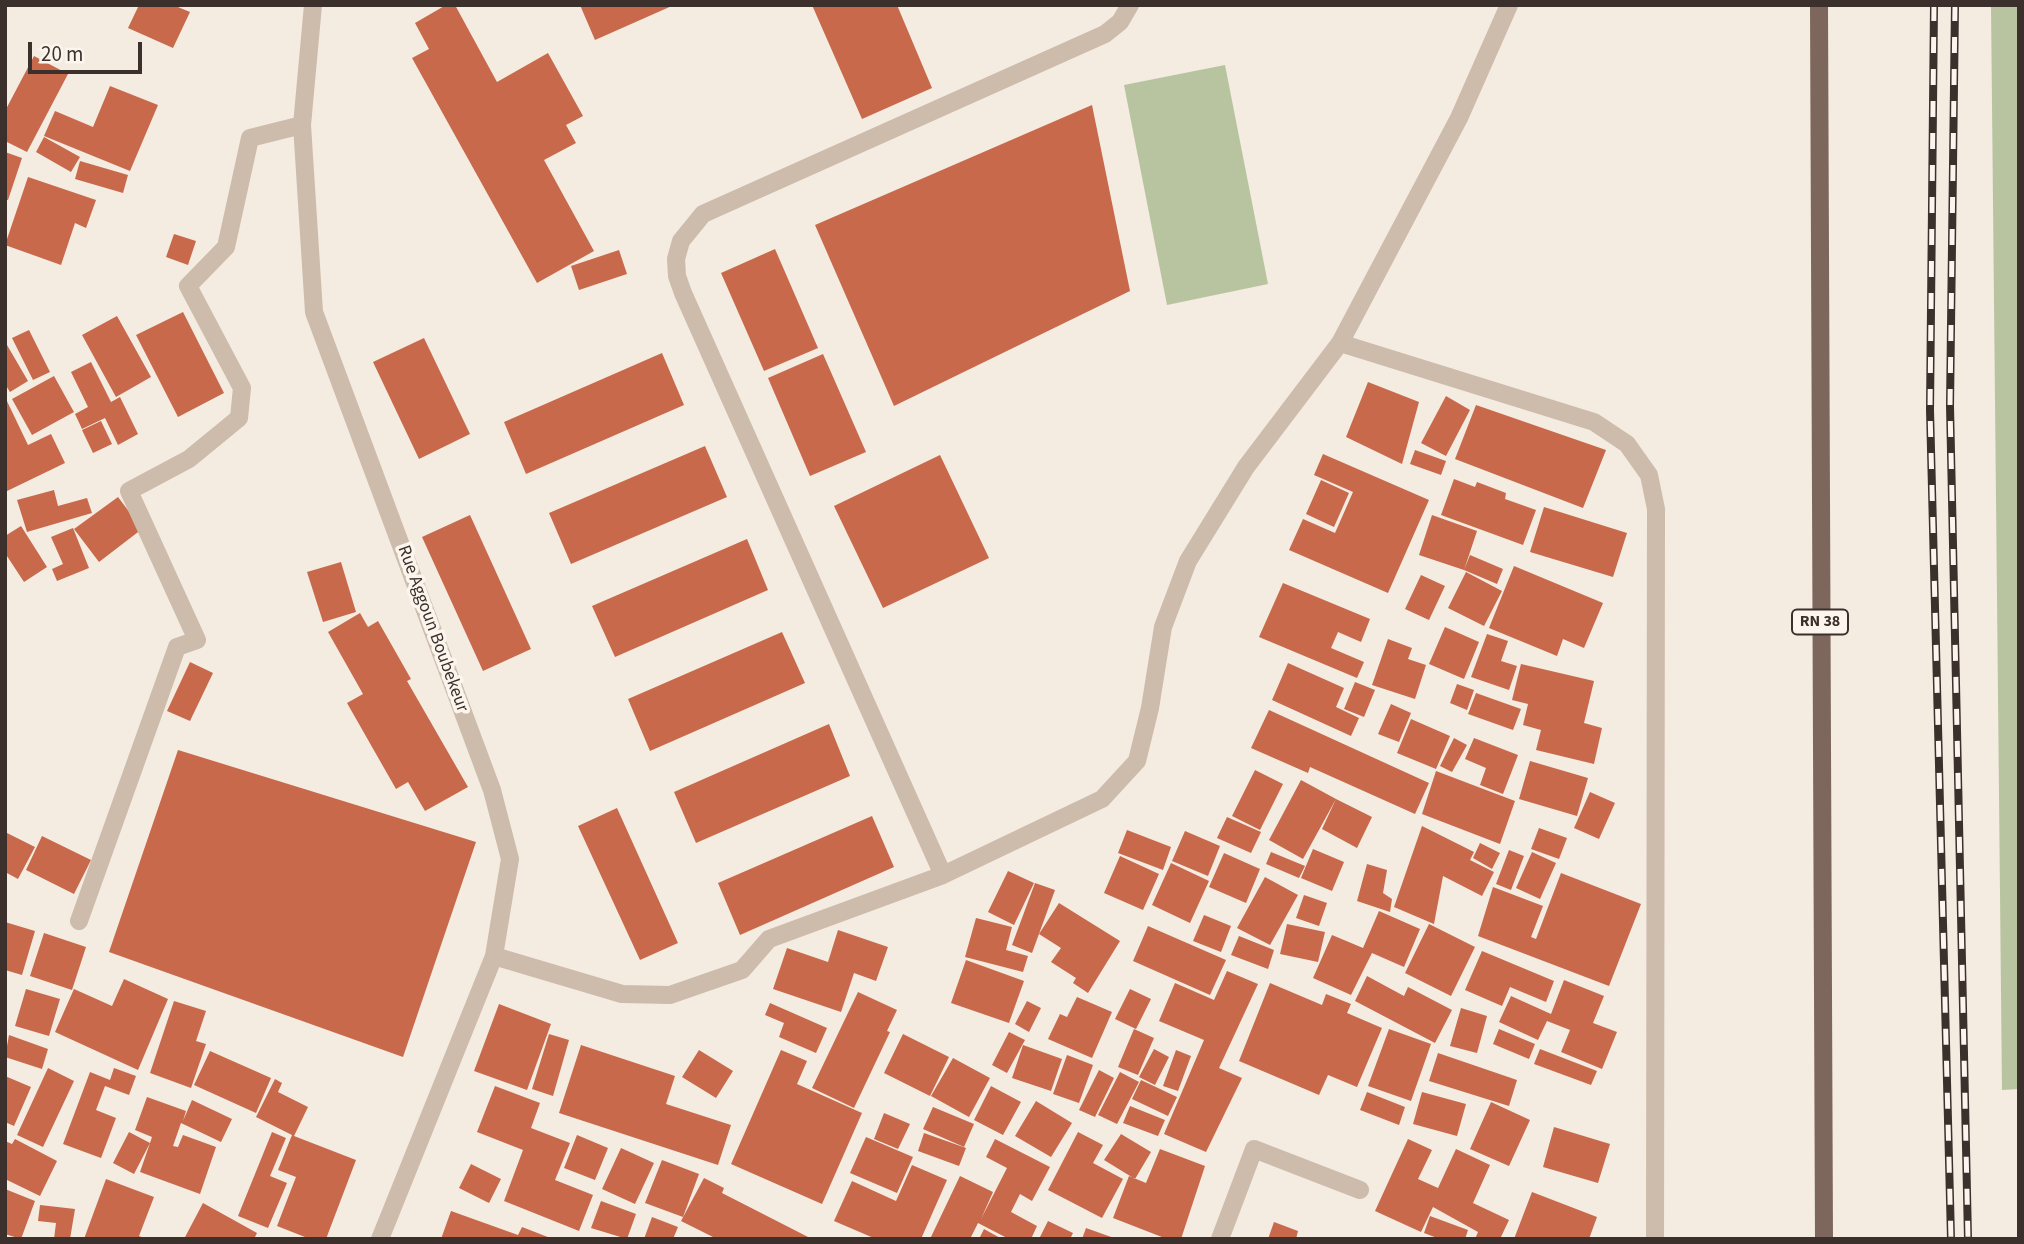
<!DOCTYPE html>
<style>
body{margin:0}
#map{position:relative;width:2024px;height:1244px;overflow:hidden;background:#f4ebe1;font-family:"Source Sans 3",sans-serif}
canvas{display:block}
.frame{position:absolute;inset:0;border:7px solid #3b302b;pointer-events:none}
.scale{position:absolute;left:28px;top:42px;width:114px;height:32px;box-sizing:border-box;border:4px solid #3b302b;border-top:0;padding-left:9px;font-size:21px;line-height:24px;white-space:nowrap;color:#3b302b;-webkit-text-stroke:5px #fbf5ee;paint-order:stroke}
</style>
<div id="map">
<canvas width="2024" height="1244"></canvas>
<div class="frame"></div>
<div class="scale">20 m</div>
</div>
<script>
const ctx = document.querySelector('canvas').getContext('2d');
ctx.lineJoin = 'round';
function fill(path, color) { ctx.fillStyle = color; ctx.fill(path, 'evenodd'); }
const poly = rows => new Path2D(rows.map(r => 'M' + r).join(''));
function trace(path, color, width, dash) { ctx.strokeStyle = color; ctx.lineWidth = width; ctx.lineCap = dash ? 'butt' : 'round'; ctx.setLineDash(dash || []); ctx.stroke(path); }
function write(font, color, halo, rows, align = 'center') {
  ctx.font = font + ' "Source Sans 3",sans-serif'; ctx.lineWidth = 7; ctx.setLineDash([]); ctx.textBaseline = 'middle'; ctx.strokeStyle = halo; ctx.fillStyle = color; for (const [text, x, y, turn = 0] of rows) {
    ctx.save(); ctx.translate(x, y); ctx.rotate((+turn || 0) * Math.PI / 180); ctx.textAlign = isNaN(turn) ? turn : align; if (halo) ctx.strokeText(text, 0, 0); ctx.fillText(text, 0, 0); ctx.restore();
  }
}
const green = poly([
 [1991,5,2019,5,2019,1089,2002,1090],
 [1225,65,1268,284,1167,305,1124,85]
]);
const building = poly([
 [139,5,173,5,190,12,173,48,128,28],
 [446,5,455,5,497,82,548,53,583,116,566,125,576,143,544,160,594,251,537,283,412,58,429,49,415,23],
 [580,5,674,5,595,40],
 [812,5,897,5,932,88,862,119],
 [34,56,68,74,27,152,5,141,5,111],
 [110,86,158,105,130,171,44,136,55,111,93,127],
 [1092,105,1130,291,894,406,815,225],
 [44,137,80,157,71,172,36,152],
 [5,152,22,158,8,200,5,200],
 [80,161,128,175,123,193,75,179],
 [28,177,96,200,86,228,75,223,61,265,5,245],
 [174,234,196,241,188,265,166,257],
 [775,249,818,348,764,371,721,273],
 [619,250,627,274,579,290,571,266],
 [183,312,224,393,178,417,136,335],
 [117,316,151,377,116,397,82,335],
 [29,330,50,372,33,380,12,338],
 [424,338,470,434,419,459,373,362],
 [7,345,28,381,10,392,5,384],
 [662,353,684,405,526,474,504,422],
 [823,354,866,452,810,476,768,378],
 [91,362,111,402,120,397,138,434,118,445,105,418,82,429,75,414,88,407,71,372],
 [54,376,74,412,32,435,12,399],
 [1368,382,1419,402,1402,464,1346,437],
 [1446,396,1470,410,1446,456,1421,443],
 [5,397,28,445,51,434,65,463,5,492],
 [1476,405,1606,450,1583,508,1455,459],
 [101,421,112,444,93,453,82,430],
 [705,446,727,497,571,564,549,513],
 [1415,450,1446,461,1441,475,1410,464],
 [1323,454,1429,500,1388,593,1289,550,1303,519,1335,533,1353,492,1314,475],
 [940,455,989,558,883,608,834,506],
 [1454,479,1475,487,1477,482,1506,493,1505,499,1536,510,1523,545,1441,515],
 [1321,480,1349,493,1334,527,1306,514],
 [54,490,58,506,87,498,92,513,27,532,17,500],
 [118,497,142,529,99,562,74,529],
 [1544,507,1627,533,1613,577,1530,552],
 [470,515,531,649,483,671,422,537],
 [1432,515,1477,531,1464,570,1419,555],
 [21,526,47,567,24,582,5,553,5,536],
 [73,528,89,568,57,581,52,569,63,564,51,537],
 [747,539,768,590,615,657,592,606],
 [1470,555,1503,569,1497,584,1464,570],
 [341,562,356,612,323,622,307,572],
 [1514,566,1603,603,1584,648,1563,639,1557,656,1489,628],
 [1466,572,1502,591,1484,626,1448,608],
 [1421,575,1445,586,1429,620,1405,609],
 [1283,583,1370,619,1361,642,1338,632,1331,648,1364,662,1357,678,1259,637],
 [360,613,368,627,378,621,411,679,407,681,468,787,425,811,408,782,396,789,347,703,363,694,328,632],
 [1445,627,1479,642,1464,679,1429,664],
 [782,632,805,683,650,751,628,699],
 [1487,634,1508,641,1501,661,1517,666,1509,690,1471,677],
 [1388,639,1412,648,1408,659,1426,665,1415,699,1372,685],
 [190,662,213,673,190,721,167,711],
 [1288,663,1344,688,1336,707,1359,718,1351,736,1272,700],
 [1521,664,1594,681,1584,723,1602,728,1594,764,1536,750,1541,730,1523,725,1528,704,1512,700],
 [1355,682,1375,690,1364,717,1344,709],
 [1457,684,1474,690,1467,710,1450,703],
 [1476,693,1521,709,1513,730,1468,714],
 [1391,704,1411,713,1399,742,1378,734],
 [1269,710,1429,783,1415,814,1310,767,1308,773,1251,748],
 [1411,719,1450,736,1436,769,1397,753],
 [829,724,850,776,696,843,674,792],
 [1454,738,1467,745,1452,772,1440,766],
 [1474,738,1518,755,1503,794,1480,785,1486,768,1465,759],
 [178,750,476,842,403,1057,109,952],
 [1530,761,1588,778,1577,816,1519,799],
 [1255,770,1283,784,1260,830,1232,816],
 [1436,771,1515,801,1500,844,1422,814],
 [1301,780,1336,799,1303,859,1269,840],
 [1590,792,1615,803,1599,839,1574,828],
 [1336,799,1372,817,1357,848,1322,829],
 [617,808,678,943,640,960,578,826],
 [872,816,894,867,740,935,718,883],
 [1227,817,1261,832,1251,853,1217,838],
 [1422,826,1474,852,1470,860,1494,872,1482,896,1443,876,1434,924,1394,907],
 [1539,828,1567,838,1559,859,1531,849],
 [1127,830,1171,847,1163,870,1118,853],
 [1185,831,1220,846,1208,876,1172,861],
 [5,832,35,847,18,879,5,872],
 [42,836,91,860,74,894,26,870],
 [1480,843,1500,853,1492,869,1473,858],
 [1313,849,1344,862,1332,891,1301,878],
 [1509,850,1524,856,1511,890,1496,884],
 [1271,852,1305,866,1299,878,1266,864],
 [1532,852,1556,863,1540,899,1516,888],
 [1224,853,1260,869,1246,903,1209,887],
 [1120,856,1159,874,1143,910,1104,893],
 [1171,863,1209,881,1190,923,1152,905],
 [1367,864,1387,870,1383,893,1392,899,1390,912,1357,901],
 [1008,871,1034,883,1014,925,988,912],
 [1561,873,1641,904,1609,986,1478,936,1493,887,1543,906,1531,937,1536,939],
 [1265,877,1298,895,1270,945,1237,928],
 [1035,883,1055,890,1032,953,1012,945],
 [1304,895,1327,903,1319,926,1296,918],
 [1059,903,1120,941,1088,993,1073,983,1076,978,1051,962,1061,948,1039,934],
 [1379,911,1420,929,1404,967,1372,953,1351,995,1313,978,1332,935,1363,948],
 [1204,915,1231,926,1221,952,1193,941],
 [976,918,1012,927,1006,950,1028,956,1023,972,965,957],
 [5,922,35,931,22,975,5,970],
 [1287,924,1325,932,1318,962,1280,954],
 [1429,924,1475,947,1451,996,1405,973],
 [1148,926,1226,960,1210,995,1133,961],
 [838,930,888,947,876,981,854,973,841,1012,773,989,787,948,828,962],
 [44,933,86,947,72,990,30,976],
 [1239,936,1274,950,1268,969,1231,955],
 [1482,951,1554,981,1546,1002,1510,987,1502,1006,1465,990],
 [966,960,1024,981,1009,1023,951,1003],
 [1227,971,1258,984,1219,1068,1242,1078,1206,1152,1164,1134,1204,1040,1159,1021,1175,983,1214,1000],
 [1367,976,1404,996,1408,987,1452,1010,1435,1043,1355,1001],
 [124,979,168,999,138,1070,55,1032,74,989,112,1006],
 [1564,980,1604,996,1593,1023,1617,1032,1602,1069,1561,1052,1570,1030,1547,1021,1538,1040,1499,1022,1511,996,1551,1014],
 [1270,983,1322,1005,1326,994,1351,1004,1347,1013,1382,1028,1357,1087,1328,1075,1319,1095,1239,1061],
 [26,989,60,999,49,1036,15,1026],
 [1130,989,1151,999,1136,1029,1115,1019],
 [858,992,897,1010,887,1031,890,1032,854,1108,812,1088],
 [1077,997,1112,1012,1092,1058,1048,1039,1060,1014,1067,1017],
 [174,1001,206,1011,196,1041,206,1044,191,1088,150,1073],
 [1027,1001,1041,1008,1029,1032,1015,1024],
 [770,1003,827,1028,816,1053,779,1037,784,1023,765,1015],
 [499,1004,551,1024,527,1090,474,1071],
 [1461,1008,1487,1016,1477,1053,1450,1046],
 [1134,1029,1154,1038,1138,1075,1118,1067],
 [1389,1029,1431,1044,1411,1101,1368,1086],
 [1499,1029,1535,1044,1529,1059,1493,1044],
 [1009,1032,1025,1040,1007,1073,992,1065],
 [549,1034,569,1040,553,1096,532,1089],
 [903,1034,949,1057,930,1096,884,1073],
 [9,1035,48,1049,42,1069,5,1057],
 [581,1045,675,1076,666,1104,731,1125,718,1165,559,1113],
 [1023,1045,1062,1059,1051,1091,1012,1078],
 [1154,1049,1169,1057,1155,1085,1139,1077],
 [1540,1049,1597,1071,1591,1085,1534,1064],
 [699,1050,733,1071,716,1098,682,1077],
 [781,1050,807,1061,797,1084,862,1113,822,1204,731,1164],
 [1176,1050,1191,1056,1178,1091,1163,1086],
 [210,1051,271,1078,256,1113,194,1085],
 [1438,1053,1517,1080,1509,1106,1429,1081],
 [1067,1055,1093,1065,1079,1103,1053,1094],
 [953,1058,990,1078,969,1117,931,1096],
 [48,1068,74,1081,43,1147,17,1135],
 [114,1068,136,1076,129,1095,105,1086,96,1110,116,1118,101,1158,63,1144,90,1072,110,1080],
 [1099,1070,1114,1078,1095,1117,1079,1110],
 [1120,1072,1139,1082,1117,1124,1098,1115],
 [5,1076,31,1087,14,1126,5,1122],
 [275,1079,282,1083,278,1092,308,1107,294,1136,356,1160,326,1239,310,1239,277,1226,296,1177,278,1170,292,1135,256,1117],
 [1141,1080,1177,1097,1168,1116,1132,1099],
 [495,1086,540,1103,531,1128,570,1143,555,1180,593,1195,579,1231,504,1201,523,1150,477,1132],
 [991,1086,1021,1102,1003,1135,974,1120],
 [1367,1092,1405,1107,1399,1125,1360,1110],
 [1422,1092,1466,1104,1457,1136,1413,1124],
 [147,1097,186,1111,183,1121,192,1100,232,1119,221,1142,181,1123,173,1146,178,1147,183,1135,216,1147,200,1194,140,1172,150,1143,134,1174,113,1163,129,1132,150,1143,152,1137,135,1130],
 [1036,1101,1072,1123,1051,1157,1015,1136],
 [1491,1102,1530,1120,1509,1166,1470,1149],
 [1130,1106,1165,1120,1158,1136,1123,1123],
 [933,1107,974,1124,964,1147,923,1129],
 [884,1113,910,1124,898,1149,874,1139],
 [1554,1127,1610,1144,1598,1183,1543,1167],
 [272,1132,286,1138,270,1176,287,1183,268,1228,238,1216],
 [1078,1132,1103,1145,1093,1163,1123,1179,1102,1218,1048,1190],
 [924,1133,966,1148,959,1166,918,1151],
 [1121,1134,1151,1152,1135,1179,1104,1160],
 [577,1135,608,1148,595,1180,564,1168],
 [866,1137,913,1157,897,1193,850,1173],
 [15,1139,57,1161,40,1196,5,1179,5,1141,12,1144],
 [995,1139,1050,1167,1032,1201,1020,1194,1011,1212,1037,1226,1031,1239,1009,1239,978,1223,970,1239,930,1239,960,1176,993,1192,981,1219,1007,1168,986,1157],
 [1408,1139,1432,1150,1418,1179,1438,1188,1456,1149,1490,1165,1473,1203,1509,1220,1500,1239,1475,1239,1478,1232,1433,1207,1421,1232,1375,1211],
 [621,1148,654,1163,635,1204,602,1189],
 [1160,1149,1205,1166,1181,1239,1167,1239,1113,1218,1129,1176,1146,1183],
 [662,1160,699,1174,683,1217,645,1203],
 [471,1164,501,1179,489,1203,459,1188],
 [912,1165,947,1180,921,1239,876,1239,834,1221,852,1181,896,1201],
 [704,1178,724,1188,722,1193,812,1239,717,1239,681,1221],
 [106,1179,154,1197,139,1236,146,1239,84,1239],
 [5,1189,35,1201,21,1239,5,1234],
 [1532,1192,1597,1217,1589,1239,1514,1239],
 [601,1201,636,1214,627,1239,591,1228],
 [203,1203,257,1233,254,1239,184,1239],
 [40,1205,75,1209,70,1239,54,1239,56,1223,38,1221],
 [451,1211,518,1235,522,1227,553,1239,441,1239],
 [1430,1216,1468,1230,1465,1239,1440,1239,1424,1233],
 [652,1217,678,1227,673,1239,644,1239],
 [1048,1221,1073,1233,1070,1239,1039,1239],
 [1274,1222,1298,1231,1296,1239,1268,1239],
 [1086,1228,1114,1238,1114,1239,1082,1239],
 [984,1229,1002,1239,979,1239]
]);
const minor = poly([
 [313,5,302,125,314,312,492,790,510,859,494,956,380,1239],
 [1340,343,1459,118,1509,5],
 [943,875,683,293,677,276,676,259,681,241,703,214,1105,34,1120,22,1130,5],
 [79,921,177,647,197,640,129,491,189,459,239,418,242,388,188,286,226,247,250,138,302,125],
 [494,956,622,994,670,995,742,970,769,939,943,875,1102,799,1137,761,1150,708,1163,627,1188,561,1246,467,1340,343,1594,422,1627,444,1649,475,1656,509,1655,1239],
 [1220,1239,1254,1149,1360,1190]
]);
const primary = poly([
 [1819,5,1824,1239]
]);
const rail = poly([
 [1934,5,1930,410,1951,1239],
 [1955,5,1950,406,1968,1239]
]);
const shields = [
 [1820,622,56]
];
const shieldNames = [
 ["RN 38",1820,622]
];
const streetNames = [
 ["Rue Aggoun Boubekeur",432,629,70]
];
fill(green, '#b8c4a0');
fill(building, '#c8694b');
trace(minor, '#cdbbac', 18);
trace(primary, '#7d675c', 18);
trace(rail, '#3b302b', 8);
trace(rail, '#fbf5ee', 5, [16]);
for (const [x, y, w] of shields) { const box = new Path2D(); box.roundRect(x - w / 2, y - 12.5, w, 25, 5); ctx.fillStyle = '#fbf5ee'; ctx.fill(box); trace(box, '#3b302b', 2); }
write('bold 16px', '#3b302b', null, shieldNames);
write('18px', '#3b302b', '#fbf5ee', streetNames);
</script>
